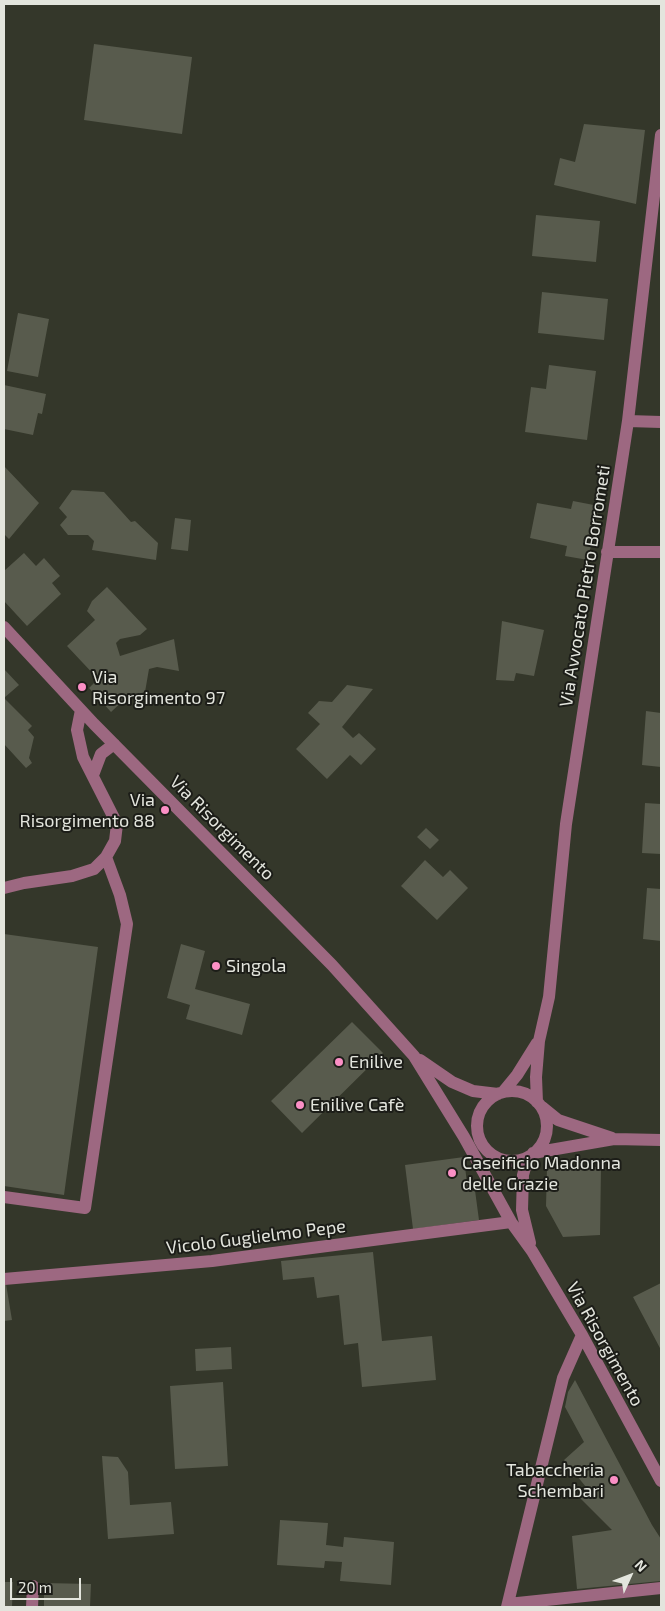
<!DOCTYPE html>
<meta charset="utf-8">
<style>
body{margin:0}
#map{position:relative;width:665px;height:1611px;overflow:hidden;background:#34372a;font-family:"Exo 2",sans-serif}
canvas{display:block}
.frame{position:absolute;inset:0;border:5px solid #e3e5dd;pointer-events:none}
.north{position:absolute;left:605px;top:1551px;width:50px;height:50px;-webkit-text-stroke:4px #1c1d18;paint-order:stroke;rotate:47deg;font-size:14px;font-weight:700;line-height:20px;text-align:center;color:#e3e5dd}
.north::after{content:'';display:block;margin:auto;width:18px;height:22px;background:#e3e5dd;clip-path:polygon(50% 0,100% 100%,50% 72%,0 100%)}
.scale{position:absolute;left:10px;top:1578px;width:71px;height:22px;box-sizing:border-box;border:2px solid #e3e5dd;border-top:0;padding-left:6px;font-size:15px;line-height:18px;white-space:nowrap;color:#e3e5dd;-webkit-text-stroke:4px #1c1d18;paint-order:stroke}
</style>
<div id="map">
<canvas width="665" height="1611"></canvas>
<div class="frame"></div>
<div class="north">N</div>
<div class="scale">20 m</div>
</div>
<script>
const ctx = document.querySelector('canvas').getContext('2d');
ctx.lineJoin = 'round';
function fill(path, color) { ctx.fillStyle = color; ctx.fill(path, 'evenodd'); }
const poly = rows => new Path2D(rows.map(r => 'M' + r).join(''));
function trace(path, color, width, dash) { ctx.strokeStyle = color; ctx.lineWidth = width; ctx.lineCap = dash ? 'butt' : 'round'; ctx.setLineDash(dash || []); ctx.stroke(path); }
function write(font, color, halo, rows, align = 'center') {
  ctx.font = font + ' "Exo 2",sans-serif'; ctx.lineWidth = 4; ctx.setLineDash([]); ctx.textBaseline = 'middle'; ctx.strokeStyle = halo; ctx.fillStyle = color; for (const [text, x, y, turn = 0] of rows) {
    ctx.save(); ctx.translate(x, y); ctx.rotate((+turn || 0) * Math.PI / 180); ctx.textAlign = isNaN(turn) ? turn : align; if (halo) ctx.strokeText(text, 0, 0); ctx.fillText(text, 0, 0); ctx.restore();
  }
}
const building = poly([
 [94,44,192,57,182,134,84,120],
 [584,124,645,130,636,204,554,185,560,158,575,162],
 [536,215,600,221,596,262,532,256],
 [542,292,608,299,604,340,538,333],
 [18,313,49,319,38,377,7,371],
 [549,365,596,371,587,440,525,432,531,387,546,389],
 [4,385,46,394,42,414,38,413,33,435,4,429],
 [4,466,39,503,9,539,4,534],
 [72,490,104,492,131,522,135,521,158,543,156,560,92,550,94,541,88,535,68,535,60,525,67,517,59,508],
 [573,501,599,506,588,560,565,556,567,546,530,538,537,503,571,509],
 [175,518,191,520,188,551,171,549],
 [24,553,36,566,44,558,60,576,52,583,61,594,27,626,4,601,4,571],
 [107,587,147,629,140,635,120,639,116,643,120,656,174,639,179,671,157,667,149,669,145,692,126,698,111,712,89,688,98,679,67,646,95,620,87,611,92,601],
 [502,621,544,630,534,676,516,673,514,681,496,680],
 [4,669,19,685,4,698,32,726,28,730,34,737,29,758,32,763,26,768,4,744],
 [347,685,373,689,342,727,353,738,359,733,376,749,361,765,350,755,327,779,296,749,320,724,308,713,319,701,332,702],
 [646,711,661,713,661,767,642,765],
 [645,803,661,804,661,854,642,853],
 [426,828,439,840,430,849,417,837],
 [425,860,443,877,450,870,468,888,437,920,401,886],
 [647,888,661,889,661,941,643,939],
 [4,934,98,947,64,1195,4,1186],
 [181,944,205,951,195,989,250,1004,242,1035,186,1019,190,1005,167,998],
 [352,1022,383,1053,302,1133,271,1101],
 [464,1157,467,1184,474,1183,479,1220,413,1229,405,1165],
 [601,1167,600,1235,563,1237,546,1206,547,1168],
 [373,1252,382,1341,432,1336,436,1380,362,1387,358,1343,344,1345,339,1295,317,1298,314,1277,283,1280,281,1261],
 [661,1283,661,1350,633,1297],
 [4,1284,6,1284,12,1320,4,1321],
 [231,1347,232,1369,196,1371,195,1349],
 [575,1380,652,1525,661,1539,661,1581,577,1589,572,1536,612,1530,579,1497,586,1487,564,1460,584,1442,565,1407,568,1392],
 [223,1382,228,1466,175,1469,170,1386],
 [102,1456,118,1457,128,1472,130,1505,171,1502,174,1534,108,1539],
 [280,1520,328,1523,326,1545,343,1547,344,1537,394,1542,391,1585,340,1581,342,1562,325,1561,324,1568,277,1565],
 [4,1582,13,1582,12,1607,4,1607],
 [44,1583,91,1584,90,1607,44,1607]
]);
const minor = poly([
 [628,421,661,422],
 [607,552,661,552],
 [4,627,94,724,332,965,414,1056,464,1137,511,1222,532,1251,582,1335,661,1481],
 [93,775,101,754,114,744],
 [4,888,24,883,72,876,94,869,106,857,115,841,117,824,83,757,77,730,81,710],
 [420,1060,452,1082,473,1091,498,1094],
 '477 1126a35 35 0 1 1 70 0a35 35 0 1 1-70 0Z',
 [503,1092,517,1075,537,1043],
 [537,1102,536,1077,539,1041,549,997,566,824,628,421,661,135],
 [542,1107,558,1120,612,1138],
 [533,1153,614,1139,661,1140],
 [528,1157,523,1175,522,1210,530,1243],
 [4,1197,85,1208,127,924,120,895,106,857],
 [4,1279,212,1261,511,1222],
 [508,1604,661,1588],
 [32,1607,33,1586],
 [507,1607,563,1378,582,1335]
]);
const markers = [
 [82,687,5,"#fb8fc5"],
 [165,810,5,"#fb8fc5"],
 [216,966,5,"#fb8fc5"],
 [339,1062,5,"#fb8fc5"],
 [300,1105,5,"#fb8fc5"],
 [452,1173,5,"#fb8fc5"],
 [614,1480,5,"#fb8fc5"]
];
const streetNames = [
 ["Via Avvocato Pietro Borrometi",585,586,-81],
 ["Via Risorgimento",222,828,45],
 ["Vicolo Guglielmo Pepe",256,1237,-7],
 ["Via Risorgimento",605,1344,61]
];
const poiNames = [
 ["Via",92,677],
 ["Risorgimento 97",92,698],
 ["Via",155,800,"right"],
 ["Risorgimento 88",155,821,"right"],
 ["Singola",226,966],
 ["Enilive",349,1062],
 ["Enilive Cafè",310,1105],
 ["Caseificio Madonna",462,1163],
 ["delle Grazie",462,1184],
 ["Tabaccheria",604,1470,"right"],
 ["Schembari",604,1491,"right"]
];
fill(building, '#585b4d');
trace(minor, '#9d6881', 12);
for (const [x, y, r, color] of markers) { const dot = new Path2D(); dot.arc(x, y, r, 0, 2 * Math.PI); ctx.fillStyle = color; ctx.fill(dot); trace(dot, '#1c1d18', 2); }
write('18px', '#e3e5dd', '#1c1d18', streetNames);
write('18px', '#e3e5dd', '#1c1d18', poiNames, 'left');
</script>
